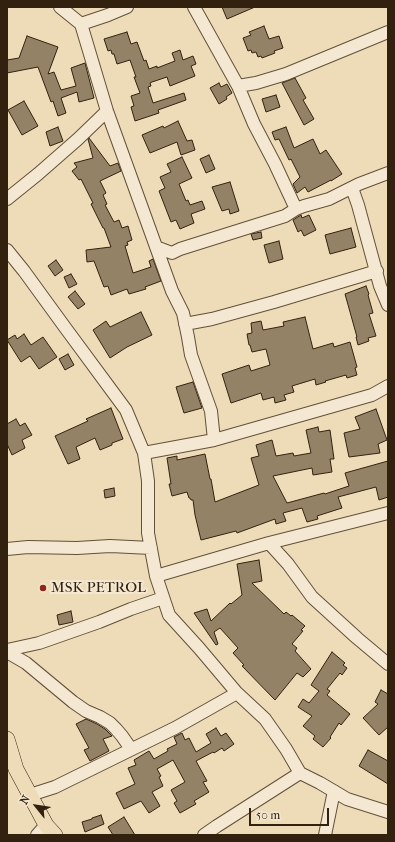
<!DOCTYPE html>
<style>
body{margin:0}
#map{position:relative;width:395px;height:842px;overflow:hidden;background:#eedcb9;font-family:"IM FELL French Canon",serif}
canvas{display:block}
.frame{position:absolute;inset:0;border:8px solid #33210f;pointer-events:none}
.north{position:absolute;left:16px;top:786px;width:40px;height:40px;-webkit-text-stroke:3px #f4e8d2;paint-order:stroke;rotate:300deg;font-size:11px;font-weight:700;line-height:16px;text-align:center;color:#33210f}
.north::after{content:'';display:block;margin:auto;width:14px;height:18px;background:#33210f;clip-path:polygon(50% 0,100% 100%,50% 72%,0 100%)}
.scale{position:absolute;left:249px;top:808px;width:80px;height:18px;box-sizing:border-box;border:2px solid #33210f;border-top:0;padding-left:5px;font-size:12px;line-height:14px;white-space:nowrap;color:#33210f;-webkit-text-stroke:3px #f4e8d2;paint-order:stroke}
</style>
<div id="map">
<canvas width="395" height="842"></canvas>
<div class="frame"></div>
<div class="north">N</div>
<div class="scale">50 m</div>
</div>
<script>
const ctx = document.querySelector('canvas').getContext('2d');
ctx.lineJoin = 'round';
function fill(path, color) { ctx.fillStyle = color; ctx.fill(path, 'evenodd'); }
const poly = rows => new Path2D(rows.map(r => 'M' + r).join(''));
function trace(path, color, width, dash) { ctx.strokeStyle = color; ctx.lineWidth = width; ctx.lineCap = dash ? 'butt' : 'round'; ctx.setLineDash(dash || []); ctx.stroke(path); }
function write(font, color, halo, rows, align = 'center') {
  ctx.font = font + ' "IM FELL French Canon",serif'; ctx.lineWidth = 4; ctx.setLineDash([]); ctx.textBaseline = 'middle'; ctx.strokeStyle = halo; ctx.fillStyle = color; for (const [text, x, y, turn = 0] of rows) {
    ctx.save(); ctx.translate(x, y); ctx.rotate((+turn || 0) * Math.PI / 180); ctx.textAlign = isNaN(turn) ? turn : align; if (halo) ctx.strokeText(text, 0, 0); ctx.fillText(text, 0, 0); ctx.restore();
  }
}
const building = poly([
 [222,7,255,7,227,19,222,7],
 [264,26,269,39,279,36,283,48,274,51,275,53,262,58,261,56,258,57,256,52,252,53,251,50,248,51,243,38,251,35,249,32,264,26],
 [127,32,131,44,137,42,144,61,146,60,149,69,157,66,157,68,175,61,172,53,180,50,183,60,193,56,196,64,191,66,195,76,170,86,167,77,152,82,150,83,151,86,148,87,153,103,184,93,186,100,158,110,159,113,135,121,131,107,134,106,131,96,140,93,134,77,136,77,130,60,117,64,114,54,112,54,111,50,108,51,104,39,127,32],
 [27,36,58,47,48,74,54,72,61,90,76,86,71,68,85,63,94,98,79,102,77,92,61,98,66,113,58,116,53,101,51,102,38,67,7,73,7,60,19,58,27,36],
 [295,78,306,98,303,100,314,119,304,125,282,83,295,78],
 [219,83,221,87,227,84,232,93,226,97,227,99,219,104,210,88,219,83],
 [276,95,280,107,266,112,262,99,276,95],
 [24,101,38,126,22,135,8,110,24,101],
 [178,121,187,141,192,140,195,150,181,155,177,142,150,153,142,135,163,126,164,128,178,121],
 [58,127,63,141,50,146,46,132,58,127],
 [286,127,294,148,313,139,320,154,326,150,342,174,331,181,331,180,308,192,305,187,297,193,293,184,300,177,291,159,289,160,279,139,275,140,272,132,286,127],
 [89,138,110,166,118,163,121,171,100,181,106,193,103,195,107,204,105,205,114,222,119,220,122,228,128,226,132,240,127,242,128,245,125,246,133,273,151,267,149,261,153,259,161,281,145,287,146,289,129,294,127,289,111,295,108,286,104,287,94,261,87,262,86,250,111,247,104,228,103,228,91,204,93,203,81,179,79,180,72,171,77,167,74,163,93,158,88,139,89,138],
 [209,155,215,169,206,173,200,159,209,155],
 [182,157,192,178,179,184,186,201,188,200,190,205,202,201,205,209,191,214,194,223,180,229,176,220,171,222,159,191,165,188,160,177,171,172,167,164,182,157],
 [230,182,239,211,230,214,229,209,222,211,212,187,230,182],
 [301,215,302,218,309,215,316,230,304,236,301,230,298,232,293,220,301,215],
 [351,228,356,247,330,254,325,235,351,228],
 [261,232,262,238,253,240,251,234,261,232],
 [279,241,283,259,269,263,264,245,279,241],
 [56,260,63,270,55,276,48,266,56,260],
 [71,274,77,284,69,288,64,277,71,274],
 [366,286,369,294,368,295,373,313,369,314,376,336,368,338,369,341,358,345,356,337,357,337,345,294,366,286],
 [75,291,85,304,78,309,68,297,75,291],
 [141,312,152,335,127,347,110,358,93,330,106,321,110,327,141,312],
 [305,317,313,349,333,343,334,347,350,342,357,367,355,368,357,375,347,378,346,375,325,381,326,382,316,385,315,379,292,386,294,392,284,395,286,400,275,403,274,397,263,400,261,393,231,403,222,374,249,365,251,371,270,365,266,349,252,352,250,345,249,345,247,334,252,333,251,323,261,321,263,330,284,326,283,322,305,317],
 [24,334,31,345,43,337,57,357,39,369,30,356,21,362,7,340,15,335,17,339,24,334],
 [68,354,74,365,65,370,59,359,68,354],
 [193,382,202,408,184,413,176,387,193,382],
 [111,408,123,439,112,443,112,445,100,450,95,438,76,447,80,459,68,464,55,436,88,421,86,419,111,408],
 [376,409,387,440,378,444,380,453,349,457,344,433,360,429,355,417,376,409],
 [16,419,20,426,25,423,32,435,22,440,25,448,12,455,7,444,7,424,16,419],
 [318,427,319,432,330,430,334,459,330,459,332,472,313,475,312,468,273,476,287,503,324,493,325,494,349,486,345,473,388,461,388,497,379,500,376,487,338,497,342,508,317,516,318,519,307,522,302,508,283,513,286,521,276,524,275,519,237,533,236,531,201,540,195,515,193,500,191,500,190,498,189,498,187,492,172,496,169,484,171,484,167,458,177,456,177,460,205,454,210,479,211,479,215,502,259,485,251,458,259,456,256,445,272,440,276,456,293,453,294,456,311,453,306,430,318,427],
 [114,488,115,496,105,498,104,490,114,488],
 [259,560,262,581,252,583,284,614,286,612,291,616,292,615,305,626,301,630,303,631,292,644,297,648,295,651,311,669,303,677,297,673,275,700,242,666,244,665,233,653,238,648,220,628,214,632,218,644,216,645,194,613,207,609,211,621,230,603,231,604,242,595,237,564,259,560],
 [71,611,73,622,59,625,57,615,71,611],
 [332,652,345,663,343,665,347,668,342,675,340,673,327,689,330,691,327,695,350,714,341,725,339,723,330,737,331,738,323,747,313,739,315,736,303,726,312,716,298,707,303,699,309,703,319,691,311,685,332,652],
 [381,690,388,694,388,727,379,735,363,718,378,704,375,702,381,690],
 [86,719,97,724,105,729,112,736,103,739,109,751,90,761,84,750,89,748,76,724,86,719],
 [216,728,221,736,226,733,234,744,224,751,222,748,214,753,213,752,196,761,207,781,203,782,209,792,194,801,196,804,180,813,174,803,177,801,171,790,185,782,173,760,157,769,161,776,159,777,163,786,152,792,160,806,149,813,141,801,124,809,116,793,135,784,128,768,136,765,134,760,149,751,154,759,168,751,167,749,177,744,174,737,182,733,185,740,189,738,196,752,211,743,206,734,216,728],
 [368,750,388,761,388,784,359,766,368,750],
 [101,815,104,824,85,832,82,822,92,819,92,818,101,815],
 [124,817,135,835,113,835,108,827,124,817]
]);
const minor = poly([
 [60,7,81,24,108,15,127,7],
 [81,24,107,111,172,291,183,313,188,337,191,355,211,411,214,440],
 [238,86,256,83,286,74,388,32],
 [352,188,358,205,380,286,388,305],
 [7,199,38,174,78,139,107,111],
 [296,209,304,206,329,199,359,184,388,173],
 [156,247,172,253,180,249,285,216,296,209,275,164,254,124,238,86,194,7],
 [7,250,24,271,64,326,126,410,144,453,148,481,148,533,156,576,169,615,199,648,237,693,265,719,286,749,300,773,320,783,347,799,388,812],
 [185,324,212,319,274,302,377,271],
 [144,453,214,440,372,395,388,386],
 [269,543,288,564,312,597,357,638,388,664],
 [7,549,28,547,77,548,110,546,151,548],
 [156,576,269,543,388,513],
 [7,650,39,643,99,622,131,609,163,598],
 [7,652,26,663,73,702,86,711,100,717,110,723,116,729,122,736,131,749],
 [30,795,55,787,175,728,237,693],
 [37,835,46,825],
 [204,835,217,826,300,773],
 [325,835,334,791]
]);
const major = poly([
 [7,739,16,769,46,825,55,835]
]);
const markers = [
 [43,588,4,"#8f2418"]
];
const poiNames = [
 ["MSK PETROL",51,588]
];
fill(building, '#948267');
trace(building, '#33210f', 1);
trace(minor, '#62503a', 14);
trace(major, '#33210f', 16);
trace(minor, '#f4e8d2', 12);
trace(major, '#eedcb9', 15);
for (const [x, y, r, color] of markers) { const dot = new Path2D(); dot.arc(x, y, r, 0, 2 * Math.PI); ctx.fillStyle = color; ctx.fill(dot); trace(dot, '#f4e8d2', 1.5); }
write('15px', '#33210f', '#f4e8d2', poiNames, 'left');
</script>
